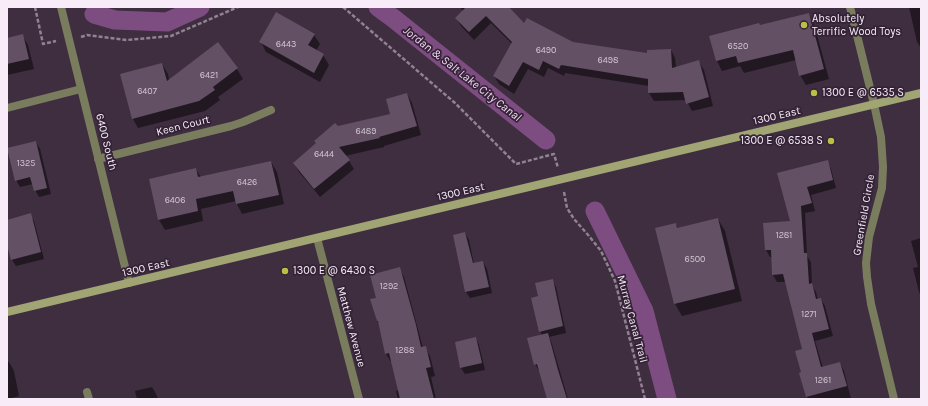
<!DOCTYPE html>
<style>
body{margin:0}
#map{position:relative;width:928px;height:406px;overflow:hidden;background:#3f2d40;font-family:Karla,sans-serif}
canvas{display:block}
.frame{position:absolute;inset:0;border:8px solid #f8ecf8;pointer-events:none}
</style>
<div id="map">
<canvas width="928" height="406"></canvas>
<div class="frame"></div>
</div>
<script>
const ctx = document.querySelector('canvas').getContext('2d');
ctx.lineJoin = 'round';
function fill(path, color) { ctx.fillStyle = color; ctx.fill(path, 'evenodd'); }
const poly = rows => new Path2D(rows.map(r => 'M' + r).join(''));
function trace(path, color, width, dash) { ctx.strokeStyle = color; ctx.lineWidth = width; ctx.lineCap = dash ? 'butt' : 'round'; ctx.setLineDash(dash || []); ctx.stroke(path); }
function write(font, color, halo, rows, align = 'center') {
  ctx.font = font + ' Karla,sans-serif'; ctx.lineWidth = 3.5; ctx.setLineDash([]); ctx.textBaseline = 'middle'; ctx.strokeStyle = halo; ctx.fillStyle = color; for (const [text, x, y, turn = 0] of rows) {
    ctx.save(); ctx.translate(x, y); ctx.rotate((+turn || 0) * Math.PI / 180); ctx.textAlign = isNaN(turn) ? turn : align; if (halo) ctx.strokeText(text, 0, 0); ctx.fillText(text, 0, 0); ctx.restore();
  }
}
const shadow = poly([
 [460,7,508,7,525,25,573,43,648,54,671,50,675,58,676,68,699,62,704,70,713,106,692,111,686,100,654,101,649,93,649,86,565,73,564,76,548,68,544,77,528,69,514,94,499,84,494,76,512,44,491,23,474,40,461,26,456,18,463,11],
 [909,7,921,7,921,48,917,42],
 [809,14,814,24,829,79,806,85,800,75,796,60,744,73,740,66,722,71,717,61],
 [22,35,28,45,34,69,7,75,7,39],
 [314,35,320,44,316,51,323,55,329,65,320,82,266,52,261,42],
 [218,43,237,69,243,79,218,97,220,100,205,111,138,128,133,119,162,64,168,74,169,80],
 [407,94,412,103,421,135,384,146,384,147,345,156,349,161,354,169,320,197,299,172,294,163,338,127,391,115],
 [36,142,40,149,51,194,39,197,35,190,33,184,20,187,16,180],
 [827,161,831,169,836,188,811,195,815,211,805,213,807,256,811,262,812,286,816,292,818,300,821,299,825,306,833,336,815,341,823,368,840,363,844,371,851,399,808,399,807,397,800,373,802,373,803,349,786,282,777,282,773,275,772,257,770,257,766,250,791,222,778,174],
 [271,162,277,172,284,204,242,214,237,204,236,201,201,209,203,221,165,230,159,220,150,180,196,170,201,177],
 [30,215,34,221,44,259,16,266,12,260,7,241,7,221],
 [718,219,725,231,742,301,682,316,675,304,676,224,678,229],
 [465,233,469,240,474,264,483,262,487,269,492,293,470,298,466,292],
 [921,238,921,296,919,292,913,268,918,267,911,241],
 [399,268,404,277,423,348,425,347,430,356,435,376,431,377,436,399,398,399,396,391,399,390,392,362,391,362,386,354,380,325,377,321,372,300,378,298],
 [552,280,556,287,566,333,549,337,551,341,568,399,548,399,540,371,539,371,535,364,542,335,540,331,539,297],
 [476,338,479,345,485,370,465,374,461,368],
 [7,362,9,362,14,371,19,396,7,399],
 [152,387,156,394,158,399,137,399,135,391]
]);
const canal = poly([
 [378,7,393,18,546,140],
 [94,14,115,20,167,22,200,7],
 [595,211,644,311,667,399]
]);
const building = poly([
 [466,7,509,7,524,23,527,18,573,42,647,53,647,50,671,49,672,68,699,60,709,97,686,104,683,92,648,93,648,79,561,65,559,69,543,61,539,70,523,62,509,86,493,76,512,42,486,16,469,32,455,18],
 [276,12,315,34,308,45,324,54,314,73,259,42],
 [809,13,824,69,799,76,793,50,738,63,736,56,716,61,709,36,759,23,760,25],
 [23,34,29,59,7,64,7,38],
 [218,42,238,68,213,87,215,90,199,101,132,119,120,74,162,63,167,81],
 [407,93,417,126,379,137,380,138,339,147,350,160,314,189,293,163,316,143,314,141,335,123,338,126,390,114,386,99],
 [36,141,47,188,34,191,30,177,15,181,7,148],
 [828,160,833,180,807,187,812,203,801,206,804,253,807,253,809,284,812,283,816,299,821,298,829,329,812,333,821,367,840,362,847,386,806,397,799,373,801,372,795,351,802,349,783,274,772,275,771,250,765,250,763,223,790,221,777,173],
 [271,161,279,195,236,204,233,191,196,199,198,211,158,220,149,179,196,168,198,177],
 [31,213,41,252,11,260,7,245,7,220],
 [718,218,735,289,674,304,655,228,676,223,677,228],
 [465,232,473,263,483,261,489,287,465,292,453,235],
 [400,267,416,325,421,347,426,346,431,367,426,368,434,399,400,399,389,353,385,354,378,321,377,321,370,299,376,298,370,275],
 [553,279,563,326,539,332,531,298,538,296,535,283],
 [548,333,558,370,567,399,547,399,537,364,534,365,527,338],
 [476,337,482,363,460,368,455,342]
]);
const path = poly([
 [35,7,43,44,56,41],
 [343,7,455,103,516,164,554,154,558,168],
 [81,37,87,35,127,40,171,36,238,7],
 [564,192,567,208,574,219,589,236,601,251,615,281,645,399]
]);
const minor = poly([
 [850,7,874,104,881,137,883,167,882,188,869,237,866,263,867,277,871,304,894,399],
 [7,108,81,89],
 [98,159,231,126,243,122,271,110],
 [317,238,359,399],
 [87,392,89,399]
]);
const tertiary = poly([
 [61,7,129,283]
]);
const secondary = poly([
 [7,312,921,93]
]);
const markers = [
 [804,25,4,"#bac045"],
 [814,93,4,"#bac045"],
 [831,141,4,"#bac045"],
 [285,271,4,"#bac045"]
];
const numberNames = [
 ["6443",286,44],
 ["6520",738,46],
 ["6490",546,50],
 ["6498",608,60],
 ["6421",209,75],
 ["6407",147,91],
 ["6489",366,131],
 ["6444",324,154],
 ["1325",26,163],
 ["6426",247,182],
 ["6406",175,200],
 ["1281",784,235],
 ["6500",695,259],
 ["1292",389,286],
 ["1271",809,314],
 ["1288",405,350],
 ["1261",823,380]
];
const poiNames = [
 ["Absolutely",812,19],
 ["Terrific Wood Toys",812,32],
 ["1300 E @ 6535 S",822,93],
 ["1300 E @ 6538 S",823,141,"right"],
 ["1300 E @ 6430 S",293,271]
];
const streetNames = [
 ["1300 East",777,116,-13],
 ["Keen Court",183,126,-14],
 ["6400 South",106,142,76],
 ["1300 East",461,192,-13],
 ["Greenfield Circle",864,215,-80],
 ["1300 East",146,268,-13],
 ["Murray Canal Trail",632,319,75],
 ["Matthew Avenue",351,327,75]
];
const waterNames = [
 ["Jordan & Salt Lake City Canal",462,74,38]
];
fill(shadow, '#0007');
trace(canal, '#7d4c81', 19);
fill(building, '#635065');
trace(path, '#918292', 2.5, [4, 2]);
trace(minor, '#7a7d5d', 8);
trace(tertiary, '#7a7d5d', 8);
trace(secondary, '#a1a573', 8);
for (const [x, y, r, color] of markers) { const dot = new Path2D(); dot.arc(x, y, r, 0, 2 * Math.PI); ctx.fillStyle = color; ctx.fill(dot); trace(dot, '#342336', 1.5); }
write('9px', '#d3c5d3', null, numberNames);
write('11px', '#f8ecf8', '#342336', poiNames, 'left');
write('11px', '#f8ecf8', '#342336', streetNames);
write('italic 12px', '#f4d7f6', '#342336', waterNames);
</script>
